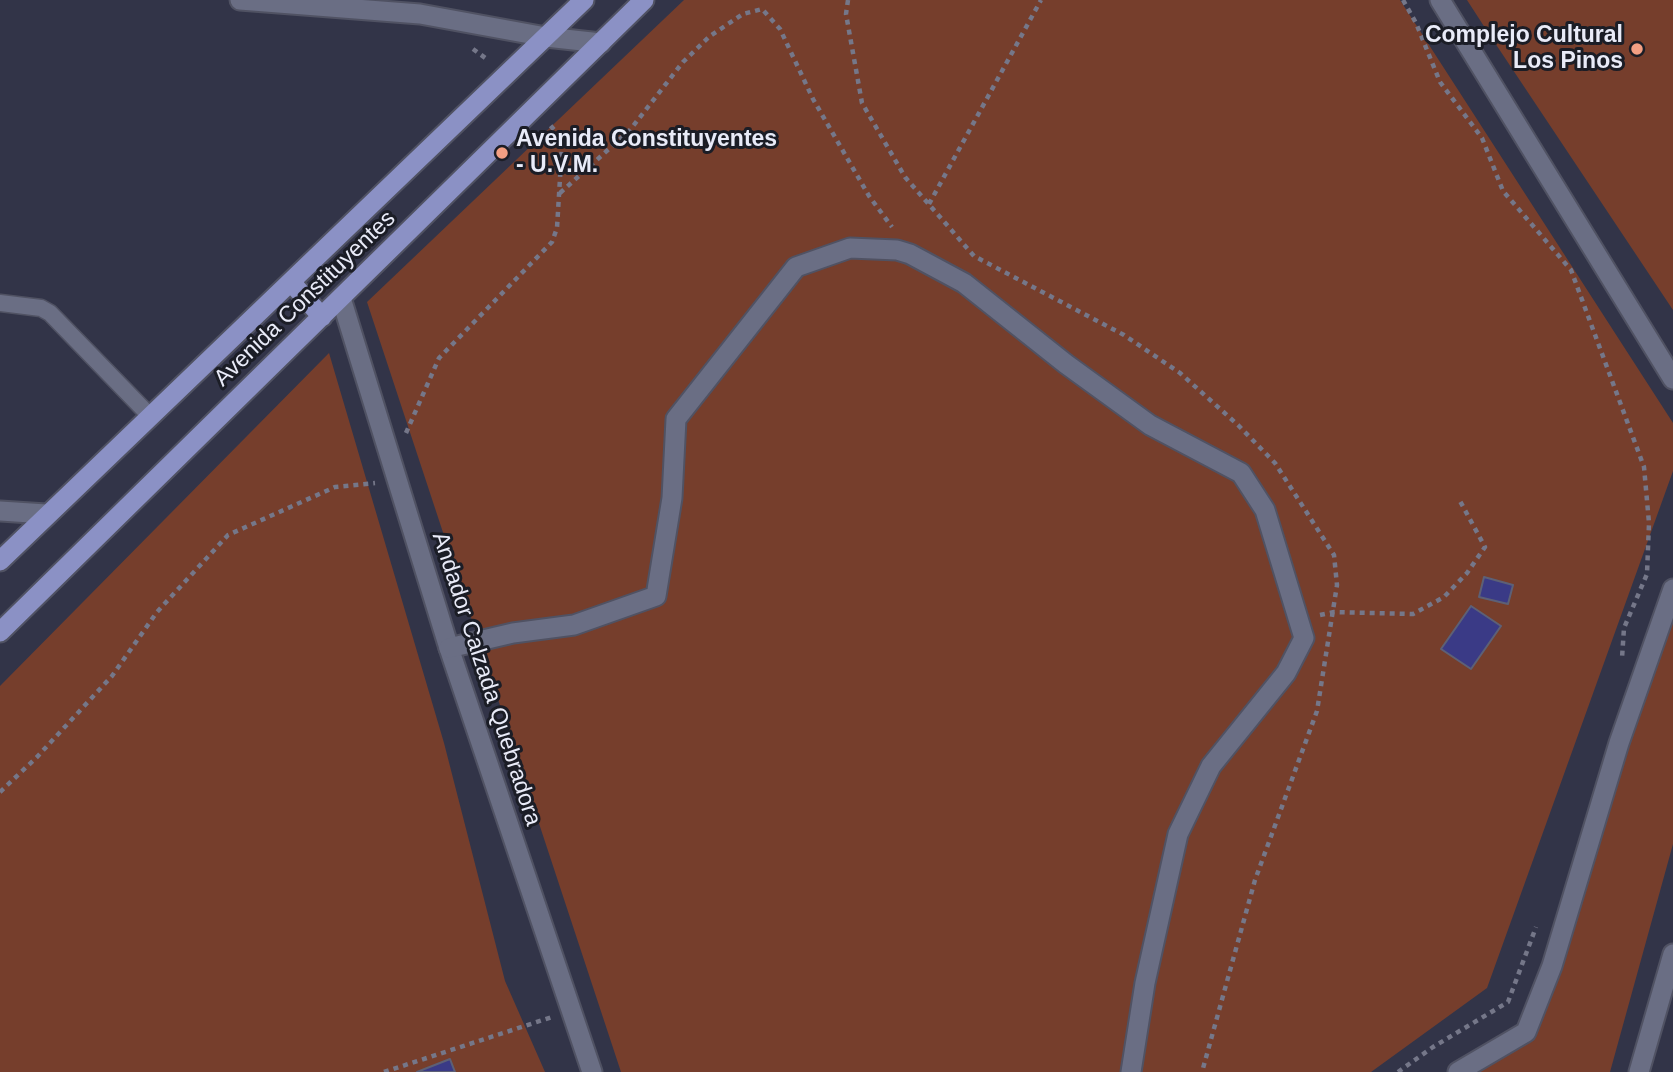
<!DOCTYPE html>
<style>
body{margin:0}
canvas{display:block;background:#323448}
</style>
<canvas width="1673" height="1072"></canvas>
<script>
const ctx = document.querySelector('canvas').getContext('2d');
ctx.lineJoin = 'round';
function fill(path, color) { ctx.fillStyle = color; ctx.fill(path, 'evenodd'); }
const poly = rows => new Path2D(rows.map(r => 'M' + r).join(''));
function trace(path, color, width, dash) { ctx.strokeStyle = color; ctx.lineWidth = width; ctx.lineCap = dash ? 'butt' : 'round'; ctx.setLineDash(dash || []); ctx.stroke(path); }
function write(font, color, halo, rows, align = 'center') {
  ctx.font = font + ' Arial,sans-serif'; ctx.lineWidth = 6; ctx.setLineDash([]); ctx.textBaseline = 'middle'; ctx.strokeStyle = halo; ctx.fillStyle = color; for (const [text, x, y, turn = 0] of rows) {
    ctx.save(); ctx.translate(x, y); ctx.rotate((+turn || 0) * Math.PI / 180); ctx.textAlign = isNaN(turn) ? turn : align; if (halo) ctx.strokeText(text, 0, 0); ctx.fillText(text, 0, 0); ctx.restore();
  }
}
const green = poly([
 [684,0,1400,0,1673,423,1673,471,1487,988,1371,1072,621,1072,367,302],
 [1467,0,1673,0,1673,310,1489,34],
 [329,353,444,743,505,981,545,1072,0,1072,0,686],
 [1673,600,1673,844,1610,1072,1472,1072,1528,1041]
]);
const building = poly([
 [1484,577,1513,585,1508,604,1479,597,1484,577],
 [1471,606,1501,626,1471,669,1441,649,1471,606],
 [450,1059,455,1072,417,1072,450,1059]
]);
const path = poly([
 [848,0,846,14,862,103,905,177,974,256,1124,335,1180,373,1238,425,1275,463,1334,555,1337,585,1317,711,1255,880,1202,1072],
 [1403,0,1416,23,1440,82,1482,138,1503,191,1571,270,1644,467,1649,523,1647,574,1624,628,1622,658],
 [473,49,488,60],
 [560,193,630,130,683,62,710,36,743,14,762,9,780,29,813,99,869,196,892,227],
 [929,204,1041,0],
 [406,433,439,358,552,242,557,228,562,145,561,138,550,125],
 [1320,615,1334,612,1413,614,1444,597,1467,573,1485,547,1460,501],
 [0,792,37,757,112,676,157,612,228,535,335,487,375,483],
 [384,1072,552,1017],
 [1398,1072,1433,1047,1508,1002,1536,927]
]);
const service = poly([
 [0,303,41,308,50,313,150,416]
]);
const pedestrian = poly([
 [341,298,449,648,592,1072]
]);
const minor = poly([
 [240,0,420,14,546,37,601,43],
 [1440,0,1673,379],
 [0,511,46,514],
 [449,648,513,633,574,625,656,596,672,498,676,419,796,267,850,248,897,250,910,254,964,283,1066,364,1150,425,1241,473,1265,510,1304,638,1286,673,1211,766,1178,834,1145,983,1131,1072],
 [1458,1072,1526,1032,1552,966,1619,743,1673,589],
 [1639,1072,1673,954]
]);
const primary = poly([
 [291,282,322,317],
 [0,561,584,0],
 [0,632,644,0]
]);
const markers = [
 [1637,49,7,"#f39f83"],
 [502,153,7,"#f39f83"]
];
const poiNames = [
 ["Complejo Cultural",1623,36],
 ["Los Pinos",1623,62],
 ["Avenida Constituyentes",516,140,"left"],
 ["- U.V.M.",516,166,"left"]
];
const streetNames = [
 ["Avenida Constituyentes",305,299,-44],
 ["Andador Calzada Quebradora",486,679,72]
];
fill(green, '#763e2c');
fill(building, '#3a3a86');
trace(building, '#5d6076', 2);
trace(service, '#505263', 19);
trace(pedestrian, '#505263', 23);
trace(minor, '#505263', 23);
trace(primary, '#505263', 23);
trace(path, '#757789', 4.5, [5, 5]);
trace(service, '#6a6e84', 16);
trace(pedestrian, '#6a6e84', 19);
trace(minor, '#6a6e84', 19);
trace(primary, '#8b91c5', 19);
for (const [x, y, r, color] of markers) { const dot = new Path2D(); dot.arc(x, y, r, 0, 2 * Math.PI); ctx.fillStyle = color; ctx.fill(dot); trace(dot, '#1b1d26', 2.5); }
write('bold 23px', '#e9ebf8', '#1b1d26', poiNames, 'right');
write('23px', '#e9ebf8', '#1b1d26', streetNames);
</script>
